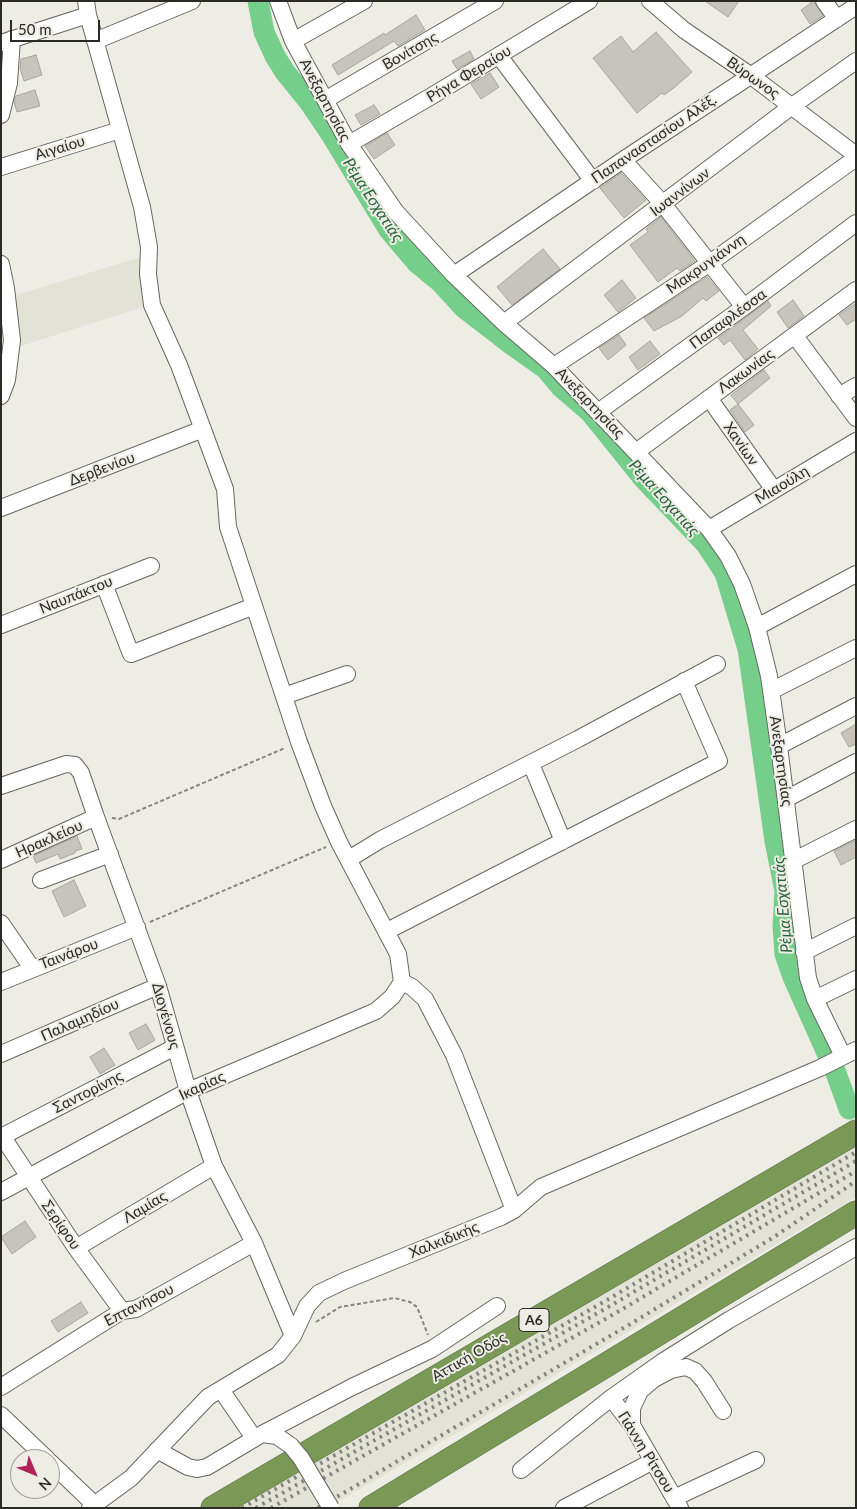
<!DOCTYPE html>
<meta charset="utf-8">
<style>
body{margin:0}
#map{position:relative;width:857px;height:1509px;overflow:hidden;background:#edede6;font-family:Lato,sans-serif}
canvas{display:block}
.frame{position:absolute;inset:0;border:2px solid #2a2a27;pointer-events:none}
.north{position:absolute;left:10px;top:1449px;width:50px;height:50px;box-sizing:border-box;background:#edede6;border:1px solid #9f9f9a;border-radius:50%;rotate:135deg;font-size:14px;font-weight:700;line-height:20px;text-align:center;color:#2a2a27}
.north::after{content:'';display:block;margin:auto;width:18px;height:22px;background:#b0225a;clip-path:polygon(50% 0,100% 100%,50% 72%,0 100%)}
.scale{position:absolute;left:10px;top:20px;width:90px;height:22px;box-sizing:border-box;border:2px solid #2a2a27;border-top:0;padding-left:6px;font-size:15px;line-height:18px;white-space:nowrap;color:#2a2a27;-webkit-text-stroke:4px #edede6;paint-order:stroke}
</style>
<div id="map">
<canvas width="857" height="1509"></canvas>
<div class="frame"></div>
<div class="north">N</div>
<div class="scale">50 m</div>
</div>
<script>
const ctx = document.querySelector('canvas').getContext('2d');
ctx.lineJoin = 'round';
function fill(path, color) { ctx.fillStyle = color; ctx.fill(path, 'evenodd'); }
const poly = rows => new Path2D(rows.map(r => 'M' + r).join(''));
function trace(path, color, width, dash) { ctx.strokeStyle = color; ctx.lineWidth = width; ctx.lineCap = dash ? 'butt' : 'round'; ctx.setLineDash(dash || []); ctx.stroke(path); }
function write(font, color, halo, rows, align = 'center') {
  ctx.font = font + ' Lato,sans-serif'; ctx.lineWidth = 4; ctx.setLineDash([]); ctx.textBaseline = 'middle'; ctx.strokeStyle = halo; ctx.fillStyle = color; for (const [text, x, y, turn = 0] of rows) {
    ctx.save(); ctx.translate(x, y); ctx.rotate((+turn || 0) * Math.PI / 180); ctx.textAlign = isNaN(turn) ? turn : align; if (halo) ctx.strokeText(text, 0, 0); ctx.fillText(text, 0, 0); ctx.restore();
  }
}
const built = poly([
 [144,256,146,306,15,348,13,296],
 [856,1145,856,1197,486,1416,327,1508,229,1508]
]);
const river = poly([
 [258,1,264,32,275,56,285,72,310,103,331,134,389,230,417,263,440,282,464,308,512,345,546,369,561,387,590,412,643,478,706,544,725,573,748,649,775,841,785,891,783,926,785,954,793,977,836,1073,849,1109]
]);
const building = poly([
 [705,1,739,1,728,17,705,1],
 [814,1,823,16,810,24,801,10,814,1],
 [416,15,425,30,398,46,394,41,338,75,332,65,384,33,385,35,416,15],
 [656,32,692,72,675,87,664,95,662,93,637,113,593,58,621,36,633,52,656,32],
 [470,51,474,59,457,69,452,61,470,51],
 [36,55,42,75,24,81,20,68,21,59,36,55],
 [490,73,499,87,481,99,471,84,490,73],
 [35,90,40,106,17,112,14,102,16,96,35,90],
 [374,105,380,114,361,125,355,115,374,105],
 [387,133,395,145,374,159,365,146,387,133],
 [621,173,646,200,624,218,600,188,621,173],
 [661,217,695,261,680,271,677,268,658,282,630,245,648,232,646,229,661,217],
 [543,249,560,269,512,305,497,287,543,249],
 [707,277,719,291,706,301,703,298,682,316,654,331,644,318,707,277],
 [622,280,636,298,618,312,604,295,622,280],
 [793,300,804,316,788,328,777,312,793,300],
 [768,301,771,306,743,330,758,349,745,360,730,340,724,345,718,338,768,301],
 [856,303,856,319,847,325,839,315,856,303],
 [619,335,626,345,608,360,599,348,619,335],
 [650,341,660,354,638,370,629,357,650,341],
 [764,370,770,378,738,404,731,395,764,370],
 [738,404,754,425,745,432,730,410,738,404],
 [856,724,856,744,849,747,841,733,856,724],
 [77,836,82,849,75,851,75,853,60,859,58,854,36,863,33,856,77,836],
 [856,840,856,857,841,865,834,851,856,840],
 [74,880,86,906,64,917,52,891,74,880],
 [146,1024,155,1040,138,1050,129,1033,146,1024],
 [104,1048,115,1065,100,1074,90,1057,104,1048],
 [25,1221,36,1237,12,1254,1,1237,25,1221],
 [81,1302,88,1313,58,1332,51,1321,81,1302]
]);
const path = poly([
 [112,818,119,819,285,748],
 [150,922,326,847],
 [316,1322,340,1307,394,1298,410,1302,417,1307,428,1335]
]);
const minor = poly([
 [278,1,293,41,349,144,396,212,454,275,504,323,554,366,709,529,728,556,742,584,757,627,769,676,779,746,808,978,815,999,843,1056],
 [650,1,684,30,750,75,856,155],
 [824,1,837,19],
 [88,15,142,207,149,247,148,274,152,305,179,365,225,489,228,527,299,742,323,806,339,842,398,954,402,982,412,987,425,999,454,1055,514,1210],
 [95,41,192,1],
 [293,41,364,1],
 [1,43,88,15,86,1],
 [499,56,593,181],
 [325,100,495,1],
 [1,115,9,83,12,39],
 [349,144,430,97,589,1],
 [623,160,663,204,744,307],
 [1,167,120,130],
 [1,264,6,288,12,340,7,380,1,396],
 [454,275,623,160,856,6],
 [504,323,792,106,856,61],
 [795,336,856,418],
 [554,366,710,263,856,158],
 [839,396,856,386],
 [709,398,774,490],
 [598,412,744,307,856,223],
 [636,452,856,290],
 [1,508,203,429],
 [709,529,856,441],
 [104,584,131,654,254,606],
 [1,625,151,566],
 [757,627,856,574],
 [771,691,856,648],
 [284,696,347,674],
 [779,746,856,706],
 [531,764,563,841],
 [1,786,66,764,75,765,81,773,96,817,158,986,188,1091,214,1166,254,1243,293,1336],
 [786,799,856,762],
 [349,859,380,840,578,739,717,664],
 [1,860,96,817],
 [793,861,856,829],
 [41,880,110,854],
 [1,923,32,968],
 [387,931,719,761,684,681],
 [804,952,856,926],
 [1,982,137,927],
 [815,999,856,979],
 [1,1054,158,986],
 [2,1136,76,1248,122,1311],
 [1,1137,175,1047],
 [1,1192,188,1091,376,1011,392,997,402,982],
 [76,1248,214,1166],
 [1,1387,122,1311,136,1309,254,1243],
 [226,1397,254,1438],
 [611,1398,632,1425,680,1508],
 [1,1415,47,1459],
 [632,1425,632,1408,640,1391,654,1379,671,1370,686,1367,695,1371,704,1381,723,1411],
 [262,1434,352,1387,432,1349,497,1306],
 [157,1450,188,1467,197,1469,207,1467,262,1434,277,1436,291,1446],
 [50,1462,95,1505],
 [521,1470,611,1398,662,1362,729,1320,856,1247],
 [674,1498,756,1460],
 [90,1508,131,1478,208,1397,278,1355,293,1336,307,1306,319,1293,344,1281,501,1217,514,1210,541,1187,820,1068,856,1050],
 [564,1508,653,1461]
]);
const highway = poly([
 [213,1508,856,1132],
 [371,1508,856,1213]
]);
const rail = poly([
 [242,1508,607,1300,856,1152],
 [256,1508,610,1306,856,1161],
 [271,1508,614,1314,856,1171],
 [318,1508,632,1323,774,1237,856,1181]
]);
const minorBridge = poly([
 [291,1446,301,1458,331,1508]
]);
const shields = [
 [534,1320,30]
];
const shieldNames = [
 ["Α6",534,1320]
];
const streetNames = [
 ["Βονίτσης",410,51,-30],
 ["Ρήγα Φεραίου",469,74,-31],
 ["Βύρωνος",753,78,35],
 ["Ανεξαρτησίας",325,100,62],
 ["Παπαναστασίου Αλέξ.",654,139,-34],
 ["Αιγαίου",60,148,-17],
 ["Ιωαννίνων",680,192,-37],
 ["Μακρυγιάννη",706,264,-35],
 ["Παπαφλέσσα",728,319,-36],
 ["Λακωνίας",746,371,-36],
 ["Ανεξαρτησίας",590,403,46],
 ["Χανίων",741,444,55],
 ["Δερβενίου",102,469,-21],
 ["Μιαούλη",782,485,-31],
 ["Ναυπάκτου",76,595,-22],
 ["Ανεξαρτησίας",781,761,82],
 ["Ηρακλείου",49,839,-24],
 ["Ταινάρου",69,954,-21],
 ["Διογένους",166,1016,74],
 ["Παλαμηδίου",80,1020,-24],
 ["Ικαρίας",202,1086,-25],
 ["Σαντορίνης",88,1092,-27],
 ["Λαμίας",145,1207,-31],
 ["Σερίφου",61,1225,55],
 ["Χαλκιδικής",444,1240,-22],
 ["Επτανήσου",139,1305,-27],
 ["Αττική Οδός",469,1357,-30],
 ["Γιάννη Ρίτσου",646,1452,58]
];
const waterNames = [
 ["Ρέμα Εσχατιάς",373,200,57],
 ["Ρέμα Εσχατιάς",664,498,48],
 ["Ρέμα Εσχατιάς",783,905,-95]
];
fill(built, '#e3e3d5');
trace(river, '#75ce8a', 21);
fill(building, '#c7c4be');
trace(building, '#a8a69f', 1);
trace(minor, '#666760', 18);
trace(highway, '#5e7246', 25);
trace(path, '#878782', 2, [4, 2.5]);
trace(minor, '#fff', 16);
trace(highway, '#7a9957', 24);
trace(rail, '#858580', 4, [2.5, 5]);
trace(minorBridge, '#666760', 18, []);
trace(minorBridge, '#fff', 16);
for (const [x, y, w] of shields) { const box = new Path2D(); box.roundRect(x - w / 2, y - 11.5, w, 23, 4); ctx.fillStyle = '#edede6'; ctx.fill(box); trace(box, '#2a2a27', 1); }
write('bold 14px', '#2a2a27', null, shieldNames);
write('15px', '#2a2a27', '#edede6', streetNames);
write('italic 16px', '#256337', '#edede6', waterNames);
</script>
